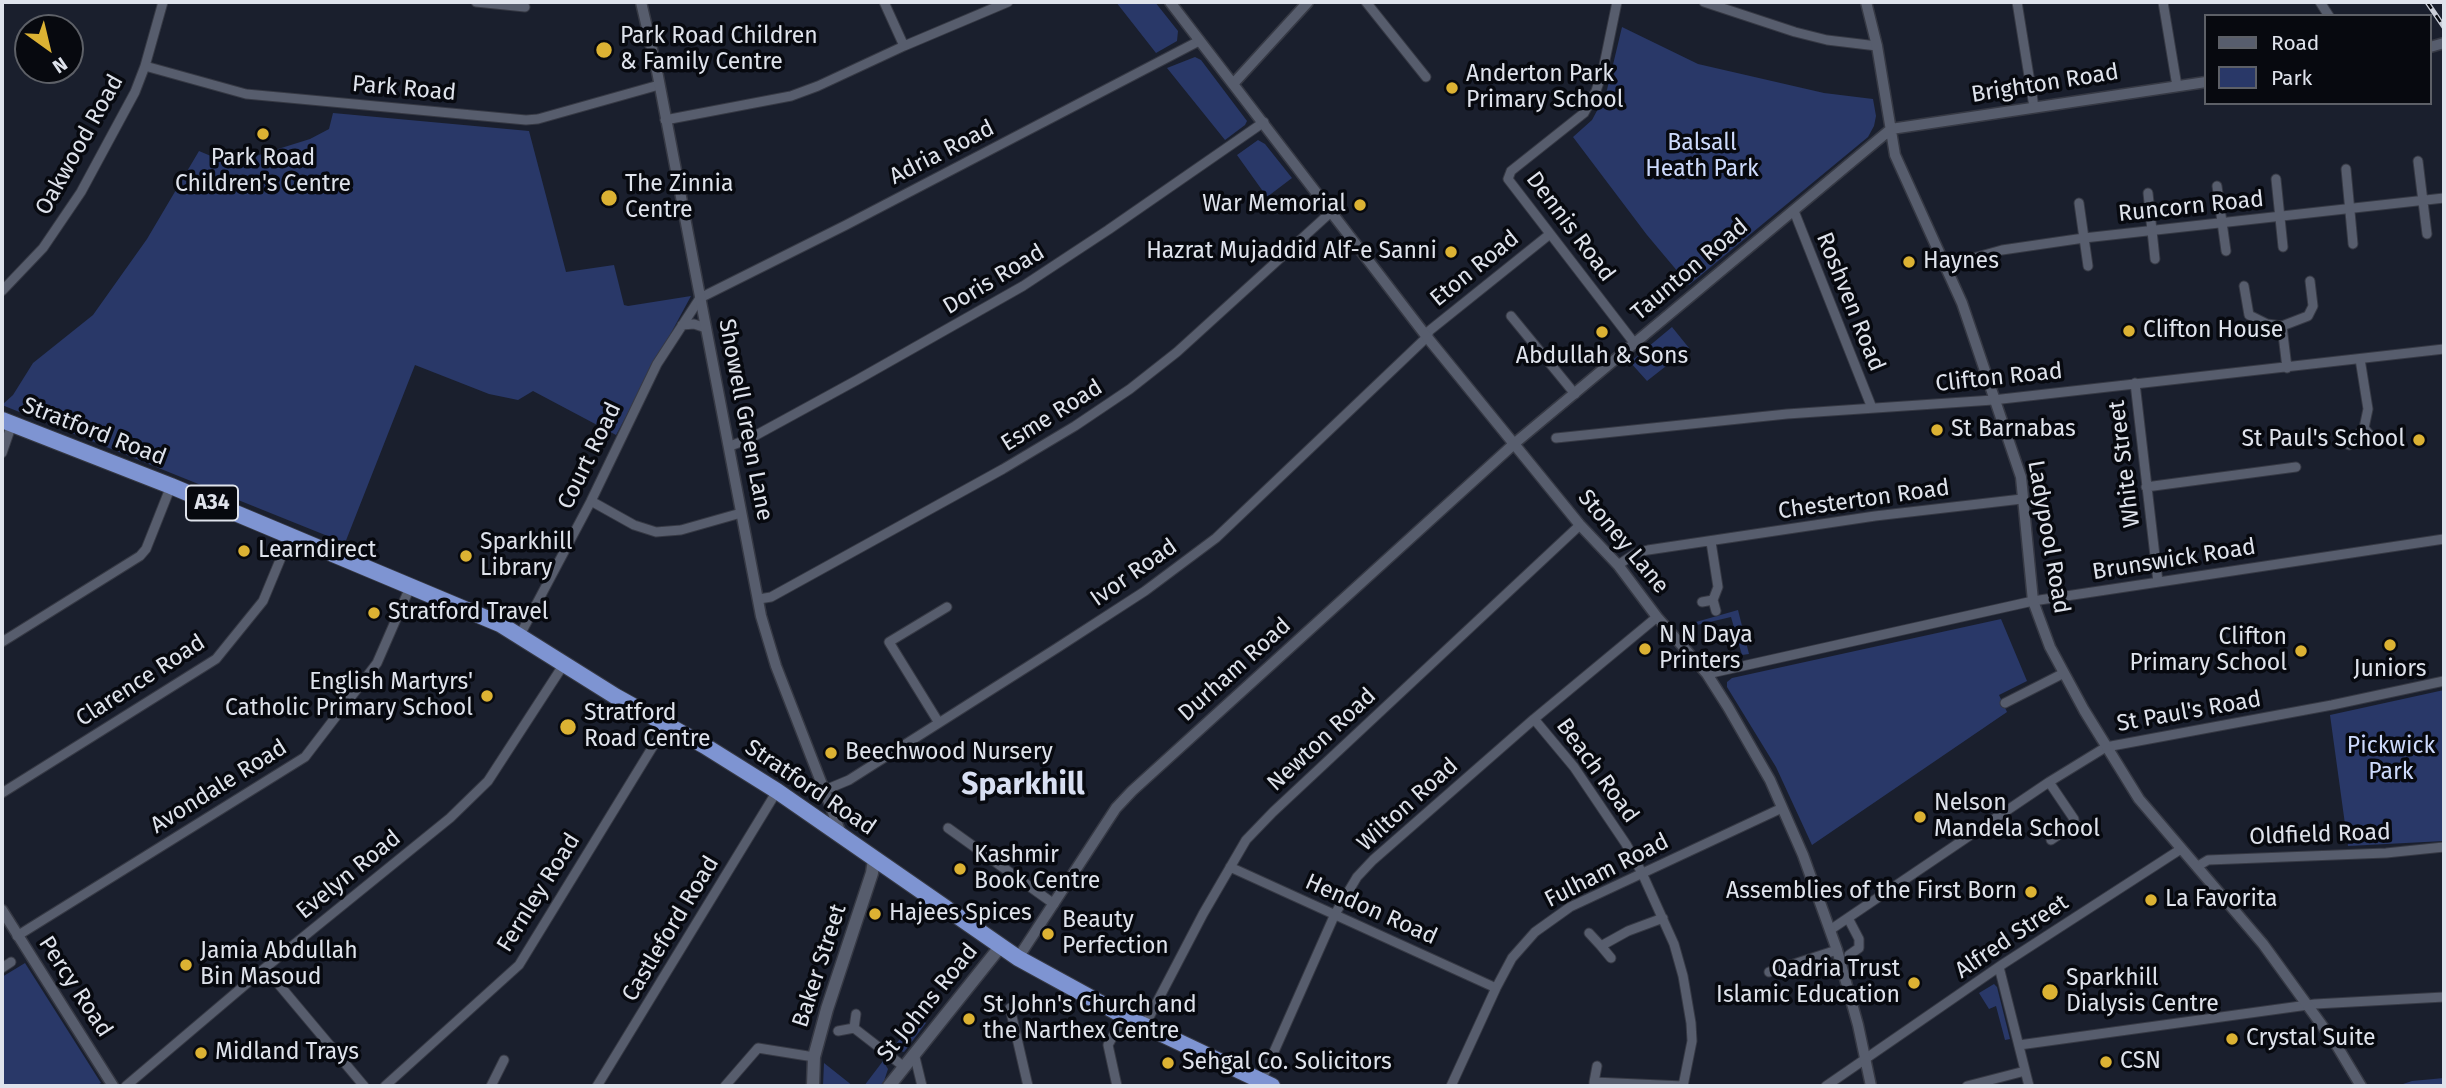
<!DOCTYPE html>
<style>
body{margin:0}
#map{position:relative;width:2446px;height:1088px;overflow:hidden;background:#1a1f2d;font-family:"Fira Sans",sans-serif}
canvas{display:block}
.frame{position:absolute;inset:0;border:4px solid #dfe3ec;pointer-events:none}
.legend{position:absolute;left:2204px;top:14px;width:228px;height:91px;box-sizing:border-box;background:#07090f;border:2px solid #5d6067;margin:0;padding:9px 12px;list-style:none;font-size:21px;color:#dfe3ec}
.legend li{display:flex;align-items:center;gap:14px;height:35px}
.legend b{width:35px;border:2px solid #5d6067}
.north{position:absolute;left:14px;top:14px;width:70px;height:70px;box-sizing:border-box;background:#07090f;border:2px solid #5d6067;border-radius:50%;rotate:146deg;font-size:19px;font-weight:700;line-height:28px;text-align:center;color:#dfe3ec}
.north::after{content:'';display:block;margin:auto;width:24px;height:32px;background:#dcb233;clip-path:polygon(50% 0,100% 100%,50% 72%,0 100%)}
</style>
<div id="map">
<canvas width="2446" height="1088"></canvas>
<div class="frame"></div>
<ul class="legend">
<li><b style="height:9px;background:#575d6d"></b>Road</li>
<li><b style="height:19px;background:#293868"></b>Park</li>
</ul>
<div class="north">N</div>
</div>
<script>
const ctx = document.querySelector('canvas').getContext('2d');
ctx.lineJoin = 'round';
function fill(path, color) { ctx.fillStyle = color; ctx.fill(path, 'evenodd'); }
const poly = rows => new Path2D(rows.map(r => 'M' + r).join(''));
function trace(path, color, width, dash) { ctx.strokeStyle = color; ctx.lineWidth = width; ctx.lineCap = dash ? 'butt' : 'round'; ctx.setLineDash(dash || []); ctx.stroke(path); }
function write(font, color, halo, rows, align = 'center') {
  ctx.font = font + ' "Fira Sans",sans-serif'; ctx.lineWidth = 7; ctx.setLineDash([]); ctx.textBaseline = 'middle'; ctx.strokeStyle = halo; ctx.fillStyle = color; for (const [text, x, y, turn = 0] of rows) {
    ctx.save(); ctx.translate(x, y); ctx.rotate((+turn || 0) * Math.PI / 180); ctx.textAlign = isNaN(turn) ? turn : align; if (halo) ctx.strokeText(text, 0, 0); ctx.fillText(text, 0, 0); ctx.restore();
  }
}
const green = poly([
 [1116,2,1155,2,1178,31,1177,41,1156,53],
 [1622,27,1698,64,1824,93,1873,99,1876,116,1874,126,1868,137,1689,285,1647,235,1573,137,1592,120,1606,94],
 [1195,57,1201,60,1247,121,1245,125,1225,140,1167,68],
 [333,113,529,131,566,272,614,265,624,305,628,306,691,296,616,435,533,391,518,400,489,394,415,365,345,543,2,405,13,395,33,363,93,315,147,239,199,151,230,164,310,139,329,129],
 [1258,140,1265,144,1292,178,1267,197,1237,155],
 [1672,327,1689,348,1647,381,1630,362],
 [1738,610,1749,654,1742,655,1731,617,1684,628,1682,626],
 [2001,619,2027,681,1999,695,2007,712,1812,845,1776,767,1727,687,1727,682,1732,678],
 [2444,690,2444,841,2348,846,2330,715],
 [25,963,101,1083,96,1086,2,1086,2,977],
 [1994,984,1997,987,2010,1039,2005,1040,1996,1006,1989,1009,1979,993],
 [918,1016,926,1023,904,1052,892,1049],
 [883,1061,888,1069,884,1081,880,1086,864,1086],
 [824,1063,853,1086,823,1086],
 [2444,1078,2444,1086,2397,1086,2412,1081]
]);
const minor = poly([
 [476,2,525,7],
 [884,2,904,46],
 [1366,2,1426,77],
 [1617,2,1603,70,1596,91,1584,113,1511,171,1508,179,1635,344],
 [1704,2,1795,32,1827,40,1877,46],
 [2017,2,2034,107],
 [2163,2,2177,86],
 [2320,2,2329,16],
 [145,66,246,94,526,120,538,119,659,85],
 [665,120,791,96,818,86,904,46,1008,2],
 [2418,161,2427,234],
 [2346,169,2353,244],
 [2276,179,2283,247],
 [2217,186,2226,251],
 [2148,193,2155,259],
 [2079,203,2088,266],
 [1794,211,1872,408],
 [1945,266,2002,250,2084,238,2444,198],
 [2244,286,2249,315,2267,324,2282,326,2308,316,2313,306,2310,281],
 [2,291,43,248,81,192,135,92,145,66,163,2],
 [1511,316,1575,394],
 [682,325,694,324,706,328],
 [2282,326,2287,368],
 [2135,383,2158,582],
 [2364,428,2374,440],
 [1556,438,1787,414,1993,400,2444,349],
 [2349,445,2364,428,2368,409,2360,359],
 [730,446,749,439,857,380,1023,286,1108,230,1264,122],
 [2,453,12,424],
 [2146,487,2296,467],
 [591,501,634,525,656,532,681,530,741,513],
 [1618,565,1636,553,1648,550,1875,516,2022,499],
 [759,599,771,597,1003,469,1075,426,1130,389,1177,352,1331,212],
 [1713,600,1716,611],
 [1702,602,1713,600,1718,587,1711,542],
 [520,635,591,501,657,364,700,298,846,225,1199,41],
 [2,642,140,556,146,549,171,486],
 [1707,674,2033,601,2444,539],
 [2005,703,2064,673],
 [1534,719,1574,767,1626,844,1642,873,1674,944,1683,976,1691,1023,1692,1041,1683,1086],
 [939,723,889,642,947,607],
 [2049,782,2074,819,2074,824,2051,840],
 [825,790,849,780,1057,648,1145,591,1216,538,1405,358,1427,337,1429,331,1550,234],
 [2,793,216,659,263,601,290,536],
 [2074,824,2086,830],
 [948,828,1054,904],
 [2198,866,2208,860,2386,853,2444,847],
 [1230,867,1496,988],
 [1848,918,1859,939,1859,948,1849,955],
 [1830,930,2049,782,2106,747,2332,705,2444,681],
 [1589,933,1601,946],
 [17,936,305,757,377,663,411,585],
 [1611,958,1601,946,1628,931,1663,918],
 [1999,967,2029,1086],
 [2,968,11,962],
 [265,968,364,1086],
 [1769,972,1837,950],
 [1010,1008,1028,1086],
 [1145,1025,1203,914,1246,840,1273,812,1580,525],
 [854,1028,903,1066],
 [838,1031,854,1028,856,1014],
 [2019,1045,2315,1004,2444,997],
 [914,1053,922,1086],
 [1261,1081,1335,914,1357,877,1373,860,1534,719,1657,617],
 [1594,1082,1597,1066],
 [126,1086,265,968,450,818,488,781,564,664],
 [385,1086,519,965,666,725],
 [491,1086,504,1060],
 [597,1086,777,791],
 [725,1086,758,1048,814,1057],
 [1117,1086,1108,1045,1124,1016],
 [1451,1086,1496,988,1512,958,1535,932,1570,907,1782,808],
 [1594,1086,1594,1082,1683,1086],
 [1826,1086,2003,964,2181,849],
 [1967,1086,2025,1071]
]);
const tertiary = poly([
 [641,2,657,71,761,616,776,666,842,836],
 [1170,2,1427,337,1580,525,1618,565,1657,617,1707,674,1728,707,1770,780,1803,855,1837,950,1858,1025,1871,1086],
 [1866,2,1877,46,1895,155,1962,303,2021,477,2033,601,2050,647,2084,710,2139,799,2263,944,2337,1046,2361,1086],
 [2430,47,2444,43],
 [1233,84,1308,2],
 [1891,129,2206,82],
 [2,910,113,1086],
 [1018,958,1116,808,1132,791,1515,443,1891,129]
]);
const secondary = poly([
 [813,1086,814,1057,827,1009,872,873,874,859],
 [889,1086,1000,947]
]);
const trunk = poly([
 [2,420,171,486,500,624,615,696,705,746,777,791,1018,958,1124,1016,1272,1086]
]);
const rail = poly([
 [2427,2,2444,27]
]);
const markers = [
 [604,50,9,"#dcb233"],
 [1452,88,7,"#dcb233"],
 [263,134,7,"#dcb233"],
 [609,198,9,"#dcb233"],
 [1360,205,7,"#dcb233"],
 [1451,252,7,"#dcb233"],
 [1909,262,7,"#dcb233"],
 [2129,331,7,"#dcb233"],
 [1602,332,7,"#dcb233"],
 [1937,430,7,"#dcb233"],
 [2419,440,7,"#dcb233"],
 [244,551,7,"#dcb233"],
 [466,556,7,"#dcb233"],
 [374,613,7,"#dcb233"],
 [2390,645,7,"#dcb233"],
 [1645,649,7,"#dcb233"],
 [2301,651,7,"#dcb233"],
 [487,696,7,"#dcb233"],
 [568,727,9,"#dcb233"],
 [831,753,7,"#dcb233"],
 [1920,817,7,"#dcb233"],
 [960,869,7,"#dcb233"],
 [2031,892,7,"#dcb233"],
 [2151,900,7,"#dcb233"],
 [875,914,7,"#dcb233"],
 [1048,934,7,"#dcb233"],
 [186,965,7,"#dcb233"],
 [1914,983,7,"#dcb233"],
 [2050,992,9,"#dcb233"],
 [969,1019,7,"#dcb233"],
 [2232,1039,7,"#dcb233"],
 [201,1053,7,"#dcb233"],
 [2106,1062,7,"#dcb233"],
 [1168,1063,7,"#dcb233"]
];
const shields = [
 [212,503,52]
];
const shieldNames = [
 ["A34",212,503]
];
const poiNames = [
 ["Park Road Children",620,37],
 ["& Family Centre",620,63],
 ["Anderton Park",1466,75],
 ["Primary School",1466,101],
 ["Park Road",263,159,"center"],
 ["Children's Centre",263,185,"center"],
 ["The Zinnia",625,185],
 ["Centre",625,211],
 ["War Memorial",1346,205,"right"],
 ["Hazrat Mujaddid Alf-e Sanni",1437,252,"right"],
 ["Haynes",1923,262],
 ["Clifton House",2143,331],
 ["Abdullah & Sons",1602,357,"center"],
 ["St Barnabas",1951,430],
 ["St Paul's School",2405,440,"right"],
 ["Sparkhill",480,543],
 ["Library",480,569],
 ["Learndirect",258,551],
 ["Stratford Travel",388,613],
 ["N N Daya",1659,636],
 ["Printers",1659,662],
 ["Clifton",2287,638,"right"],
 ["Primary School",2287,664,"right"],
 ["Juniors",2390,670,"center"],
 ["English Martyrs'",473,683,"right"],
 ["Catholic Primary School",473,709,"right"],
 ["Stratford",584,714],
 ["Road Centre",584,740],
 ["Beechwood Nursery",845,753],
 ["Nelson",1934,804],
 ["Mandela School",1934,830],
 ["Kashmir",974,856],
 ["Book Centre",974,882],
 ["Assemblies of the First Born",2017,892,"right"],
 ["La Favorita",2165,900],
 ["Hajees Spices",889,914],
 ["Beauty",1062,921],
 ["Perfection",1062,947],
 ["Jamia Abdullah",200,952],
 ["Bin Masoud",200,978],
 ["Qadria Trust",1900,970,"right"],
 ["Islamic Education",1900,996,"right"],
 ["Sparkhill",2066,979],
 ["Dialysis Centre",2066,1005],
 ["St John's Church and",983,1006],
 ["the Narthex Centre",983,1032],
 ["Crystal Suite",2246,1039],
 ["Midland Trays",215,1053],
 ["CSN",2120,1062],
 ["Sehgal Co. Solicitors",1182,1063]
];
const streetNames = [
 ["Brighton Road",2045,84,-9],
 ["Park Road",404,89,5],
 ["Oakwood Road",80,145,-61],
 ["Adria Road",942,153,-27],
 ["Runcorn Road",2191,207,-6],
 ["Dennis Road",1570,227,53],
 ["Eton Road",1475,269,-39],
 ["Taunton Road",1690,270,-40],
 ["Doris Road",994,280,-31],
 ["Roshven Road",1850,302,68],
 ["Clifton Road",1999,378,-6],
 ["Esme Road",1052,416,-32],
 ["Showell Green Lane",745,420,79],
 ["Stratford Road",94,432,21],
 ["Court Road",590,456,-64],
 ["White Street",2125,464,-97],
 ["Chesterton Road",1864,500,-8],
 ["Ladypool Road",2048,537,80],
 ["Stoney Lane",1623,542,50],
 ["Brunswick Road",2174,560,-9],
 ["Ivor Road",1134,573,-35],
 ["Durham Road",1235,670,-42],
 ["Clarence Road",141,681,-33],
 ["St Paul's Road",2189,712,-10],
 ["Newton Road",1322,740,-43],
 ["Beach Road",1597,771,54],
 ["Avondale Road",219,787,-32],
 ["Stratford Road",810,788,34],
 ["Wilton Road",1408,805,-42],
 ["Oldfield Road",2320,835,-2],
 ["Fulham Road",1607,871,-27],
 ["Evelyn Road",349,875,-39],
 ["Fernley Road",539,893,-58],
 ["Hendon Road",1371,910,24],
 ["Castleford Road",671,929,-59],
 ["Alfred Street",2012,937,-34],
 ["Baker Street",820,966,-72],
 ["Percy Road",75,987,57],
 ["St Johns Road",928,1003,-51]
];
const parkNames = [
 ["Balsall",1702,144],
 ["Heath Park",1702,170],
 ["Pickwick",2391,747],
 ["Park",2391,773]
];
const districtNames = [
 ["Sparkhill",1023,786]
];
fill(green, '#293868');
trace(minor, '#363944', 11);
trace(tertiary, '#363944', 13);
trace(secondary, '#363944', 15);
trace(trunk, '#363944', 18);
trace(minor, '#575d6d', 9);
trace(tertiary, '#575d6d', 10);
trace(secondary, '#575d6d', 12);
trace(trunk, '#7e94d2', 16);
trace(rail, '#c9cdd7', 5);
trace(rail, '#07090f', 2.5, [8]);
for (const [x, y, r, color] of markers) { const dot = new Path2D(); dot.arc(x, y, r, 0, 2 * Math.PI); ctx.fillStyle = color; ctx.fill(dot); trace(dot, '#07090f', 2.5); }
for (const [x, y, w] of shields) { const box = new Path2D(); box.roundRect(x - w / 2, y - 17.5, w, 35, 5); ctx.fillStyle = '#07090f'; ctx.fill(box); trace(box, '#dfe3ec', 2); }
write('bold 21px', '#dfe3ec', null, shieldNames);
write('23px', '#dfe3ec', '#07090f', poiNames, 'left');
write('23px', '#dfe3ec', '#07090f', streetNames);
write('23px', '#cedbfd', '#07090f', parkNames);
write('bold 30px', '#d8dff2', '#07090f', districtNames);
</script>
